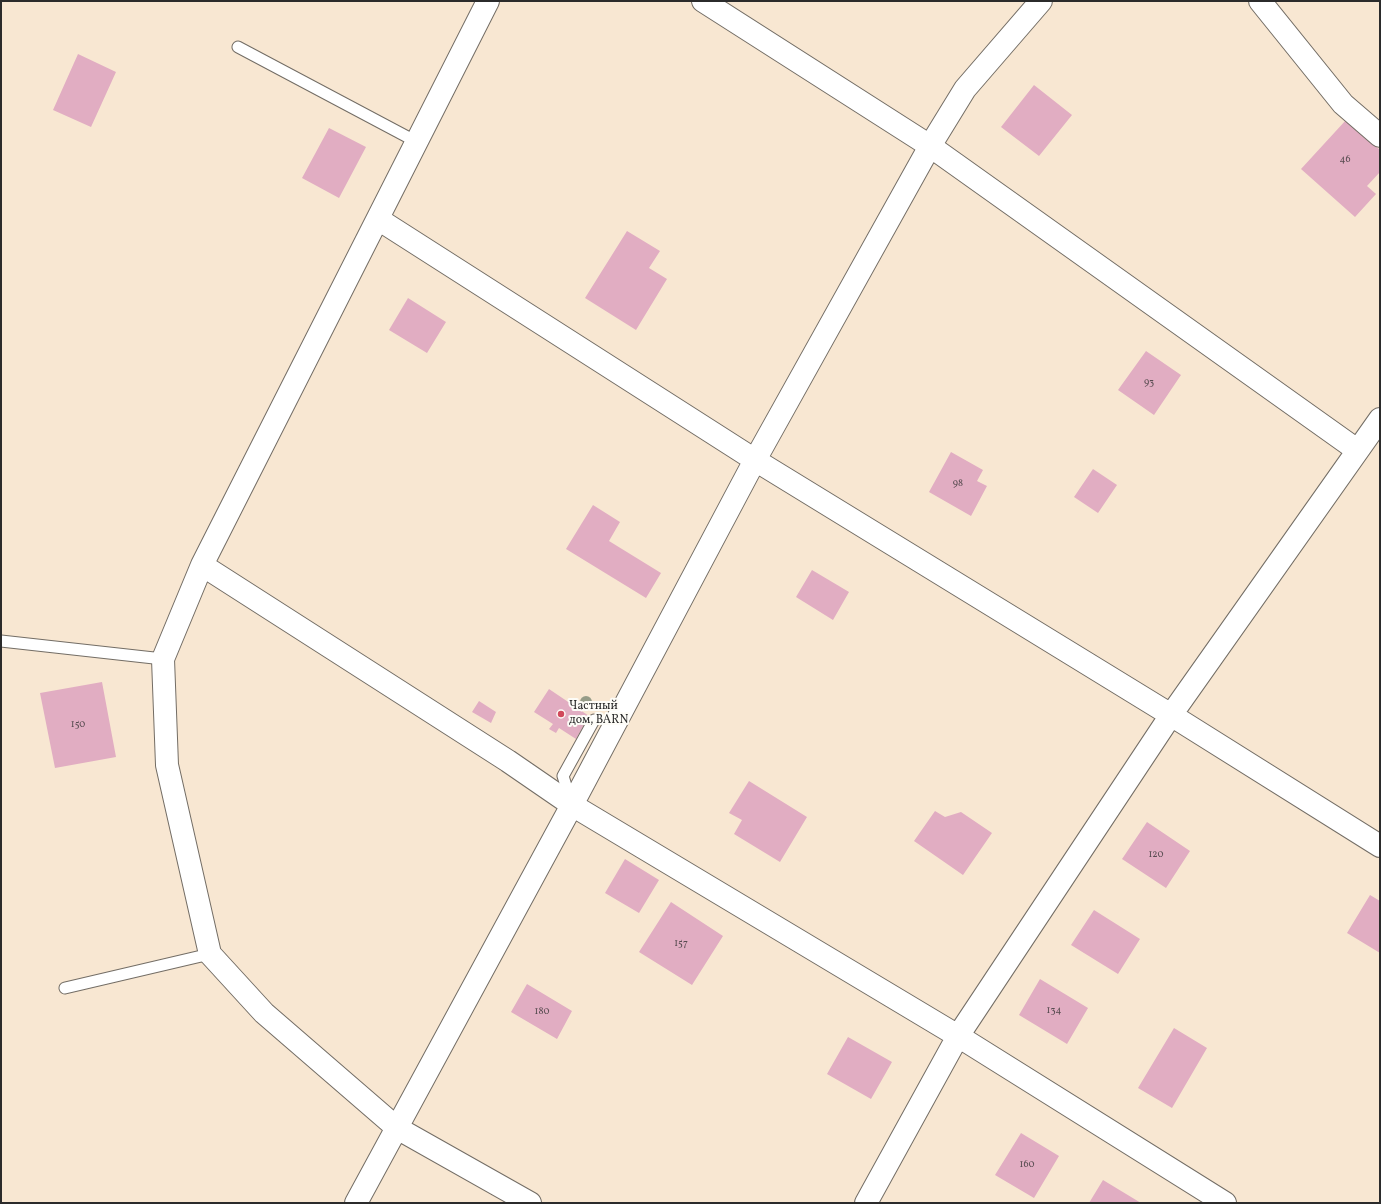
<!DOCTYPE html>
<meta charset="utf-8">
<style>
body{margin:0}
#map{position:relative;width:1381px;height:1204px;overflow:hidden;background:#f8e7d2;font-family:Vollkorn,serif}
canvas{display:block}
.frame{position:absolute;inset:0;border:2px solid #2b2b2b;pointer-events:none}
</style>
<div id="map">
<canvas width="1381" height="1204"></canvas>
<div class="frame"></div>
</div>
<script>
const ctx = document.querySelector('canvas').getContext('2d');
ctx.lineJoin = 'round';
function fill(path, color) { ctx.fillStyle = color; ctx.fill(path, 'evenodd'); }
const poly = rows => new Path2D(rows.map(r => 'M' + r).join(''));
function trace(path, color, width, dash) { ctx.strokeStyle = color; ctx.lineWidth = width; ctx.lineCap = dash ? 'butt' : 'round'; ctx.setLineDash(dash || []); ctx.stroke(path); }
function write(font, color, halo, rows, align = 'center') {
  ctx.font = font + ' Vollkorn,serif'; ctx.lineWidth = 4; ctx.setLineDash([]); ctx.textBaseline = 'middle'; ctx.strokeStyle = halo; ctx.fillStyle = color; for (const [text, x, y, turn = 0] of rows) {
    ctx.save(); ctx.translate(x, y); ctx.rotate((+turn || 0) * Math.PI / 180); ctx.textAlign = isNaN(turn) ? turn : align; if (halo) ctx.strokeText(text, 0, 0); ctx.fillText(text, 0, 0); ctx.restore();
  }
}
const building = poly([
 [78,54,116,72,91,127,53,110],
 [1034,85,1072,115,1039,156,1001,127],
 [1346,120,1380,150,1380,172,1367,186,1376,194,1355,217,1301,169],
 [329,128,366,147,339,198,302,178],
 [627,231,660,251,649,268,667,279,636,330,585,298],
 [408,298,446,322,427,353,389,330],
 [1146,351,1181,375,1154,415,1118,390],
 [951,452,983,470,977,481,987,486,971,516,929,492],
 [1093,469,1117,485,1098,513,1074,497],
 [593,505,620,522,609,541,661,573,646,598,566,549],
 [812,570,849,592,833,620,796,597],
 [102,682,116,757,55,768,40,693],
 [549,689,589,716,576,739,559,728,556,733,549,729,553,724,534,712],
 [479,701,496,712,491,723,472,712],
 [749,781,807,817,780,862,734,834,742,820,729,813],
 [935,811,945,817,961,812,992,833,963,875,914,841],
 [1147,822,1190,851,1166,888,1122,859],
 [625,859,659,880,639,913,605,893],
 [1370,895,1380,901,1380,953,1347,933],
 [671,902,723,936,692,985,639,952],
 [1094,910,1140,939,1118,974,1071,945],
 [1040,979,1088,1008,1067,1044,1019,1015],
 [527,984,572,1011,557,1039,511,1012],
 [1174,1028,1207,1048,1172,1108,1138,1088],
 [848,1037,892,1062,871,1099,827,1074],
 [1021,1133,1059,1156,1034,1198,995,1175],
 [1103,1180,1141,1203,1089,1203]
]);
const service = poly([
 [238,47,417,142],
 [1,641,163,659],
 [571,802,563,776,594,720],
 [65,988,210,954]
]);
const minor = poly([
 [488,1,202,565,163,659,167,765,210,954,264,1013,397,1128,530,1203],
 [703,1,930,146,1357,450],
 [1260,1,1343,104,1380,136],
 [378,219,755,460,1171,715,1380,846],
 [202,565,508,761,572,805,958,1036,1225,1203],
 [356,1203,572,805,755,460,930,146,965,89,1041,1],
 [866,1203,958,1036,1171,715,1380,419]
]);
const trees = [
 [586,702]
];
const markers = [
 [561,714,4,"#d1495b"]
];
const numberNames = [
 ["46",1345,160],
 ["93",1149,383],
 ["98",958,484],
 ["150",78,725],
 ["120",1156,855],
 ["157",681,944],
 ["134",1054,1011],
 ["180",542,1012],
 ["160",1027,1165]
];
const poiNames = [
 ["Частный",569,707],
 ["дом, BARN",569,721]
];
fill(building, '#e1adc2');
trace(service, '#736d65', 13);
trace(minor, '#736d65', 24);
trace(service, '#fff', 11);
trace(minor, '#fff', 22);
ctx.fillStyle = '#969c88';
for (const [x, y] of trees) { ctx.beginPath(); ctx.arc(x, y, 6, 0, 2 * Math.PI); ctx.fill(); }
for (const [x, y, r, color] of markers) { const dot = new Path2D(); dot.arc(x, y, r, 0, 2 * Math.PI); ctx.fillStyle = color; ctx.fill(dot); trace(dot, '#fdfcf7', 1.5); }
write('10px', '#584c51', null, numberNames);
write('12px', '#2b2b2b', '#fdfcf7', poiNames, 'left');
</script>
